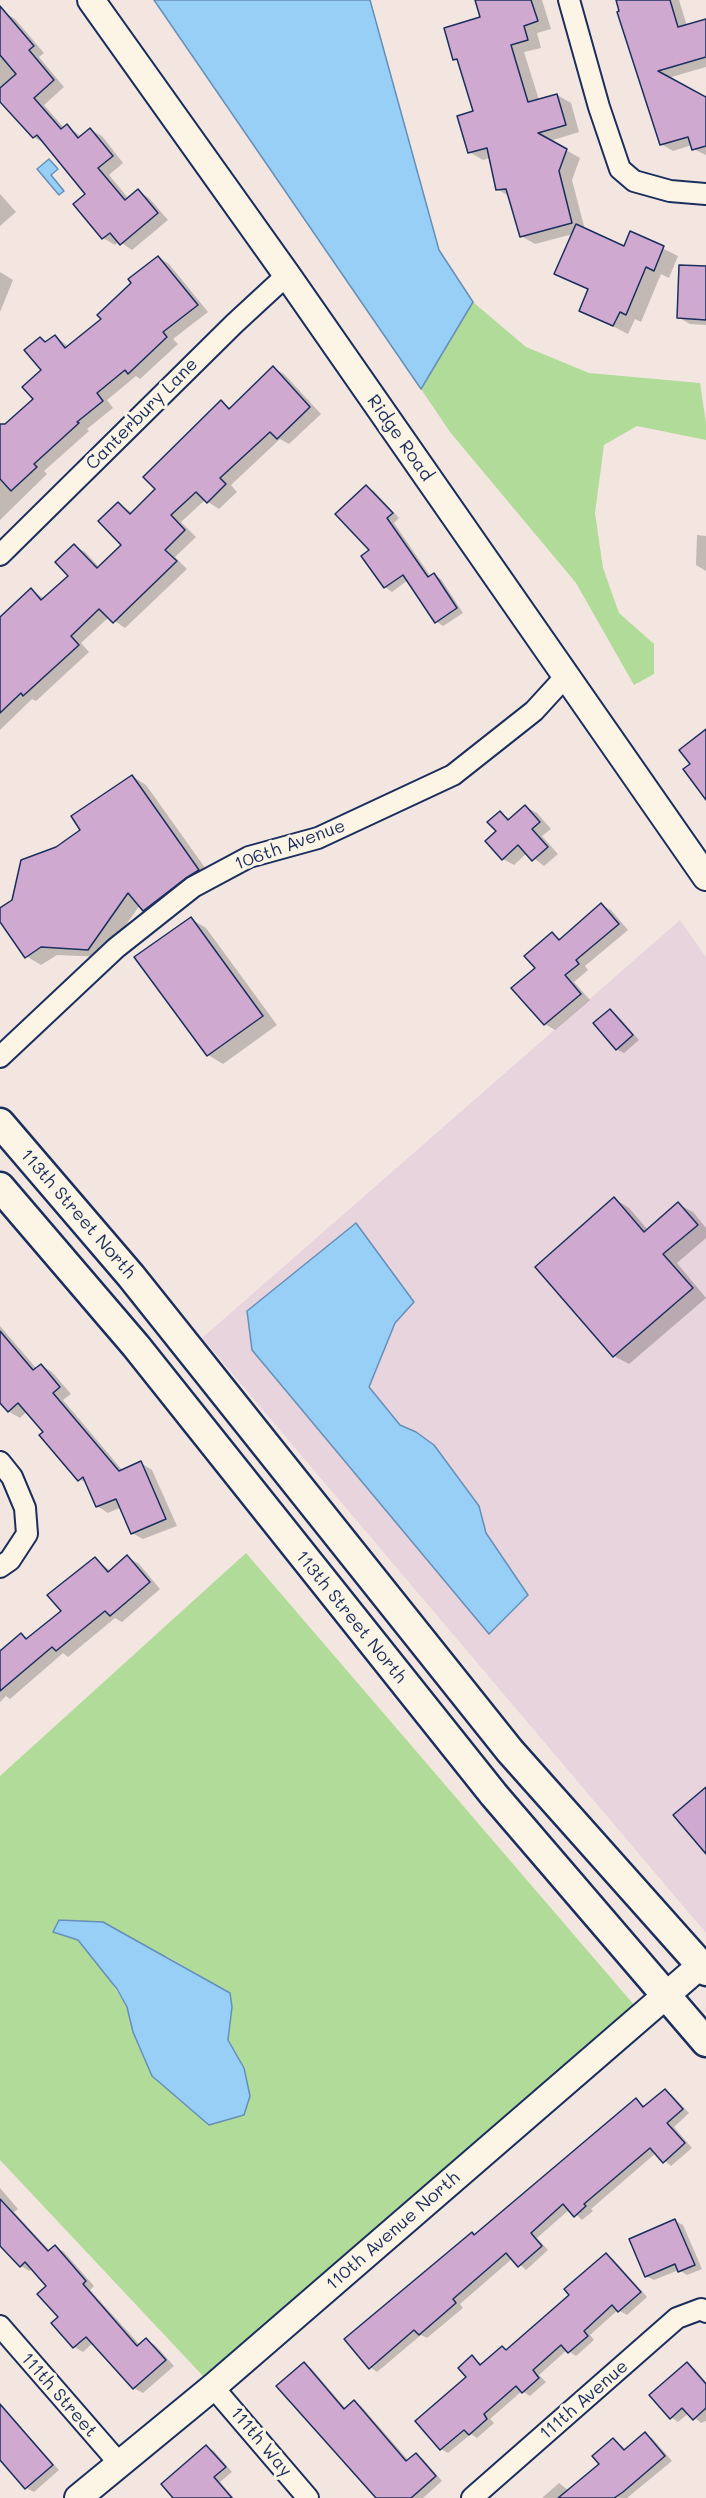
<!DOCTYPE html>
<style>
body{margin:0}
canvas{display:block;background:#f3e6e1}
</style>
<canvas width="706" height="2498"></canvas>
<script>
const ctx = document.querySelector('canvas').getContext('2d');
ctx.lineJoin = 'round';
function fill(path, color) { ctx.fillStyle = color; ctx.fill(path, 'evenodd'); }
const poly = rows => new Path2D(rows.map(r => 'M' + r).join(''));
function trace(path, color, width, dash) { ctx.strokeStyle = color; ctx.lineWidth = width; ctx.lineCap = dash ? 'butt' : 'round'; ctx.setLineDash(dash || []); ctx.stroke(path); }
function write(font, color, halo, rows, align = 'center') {
  ctx.font = font + ' Mali,sans-serif'; ctx.lineWidth = 6; ctx.setLineDash([]); ctx.textBaseline = 'middle'; ctx.strokeStyle = halo; ctx.fillStyle = color; for (const [text, x, y, turn = 0] of rows) {
    ctx.save(); ctx.translate(x, y); ctx.rotate((+turn || 0) * Math.PI / 180); ctx.textAlign = isNaN(turn) ? turn : align; if (halo) ctx.strokeText(text, 0, 0); ctx.fillText(text, 0, 0); ctx.restore();
  }
}
const built = poly([
 [680,920,706,957,706,1933,202,1338],
 [414,1302,395,1323,369,1387,400,1425,416,1432,434,1445,479,1505,486,1533,528,1595,247,1311]
]);
const green = poly([
 [473,302,526,347,589,373,700,383,706,423,706,440,637,426,604,445,595,513,603,568,619,613,654,644,654,674,634,685,576,583,450,432,421,389],
 [246,1553,635,2006,298,2298,203,2376,0,2160,0,1776],
 [53,1932,168,1957,230,1993,232,2007,228,2040,244,2068,209,2125,152,2076,133,2032,127,2007,104,1971,78,1940]
]);
const water = poly([
 [154,0,370,0,439,250,473,302,421,389,154,0],
 [49,159,58,169,51,175,64,191,59,195,37,169,49,159],
 [356,1223,414,1302,395,1323,369,1387,400,1425,416,1432,434,1445,479,1506,486,1533,528,1595,489,1634,252,1350,247,1311,356,1223],
 [59,1920,103,1922,230,1993,232,2007,228,2040,244,2068,250,2096,244,2115,209,2125,152,2076,133,2032,127,2007,117,1989,78,1940,53,1932,59,1920]
]);
const shadow = poly([
 [477,0,542,0,551,29,537,33,541,48,524,52,539,100,557,95,571,103,579,132,550,141,580,158,572,180,585,230,624,248,631,233,678,256,669,278,661,274,641,322,635,319,628,334,581,310,590,290,556,273,573,234,535,244,521,236,509,196,497,189,490,158,483,160,469,152,474,112,460,62,455,59,482,18],
 [618,0,679,0,687,26,706,21,706,67,668,78,706,99,706,155,693,149,692,145,673,151,661,144],
 [4,12,15,19,44,53,39,57,64,87,44,105,64,128,67,126,82,137,91,130,102,136,123,163,109,175,129,199,138,191,149,198,168,220,132,250,119,241,115,245,103,238,75,204,87,194,45,144,34,137,0,99,0,15],
 [0,194,16,212,0,226],
 [158,257,169,264,208,312,173,339,178,344,140,379,136,376,107,400,113,408,87,429,89,431,44,471,47,474,0,520,0,426,3,428,35,399,43,370,40,338,47,342,55,336,69,347,103,319],
 [706,268,706,325,690,324,678,317],
 [0,272,13,280,0,312],
 [273,368,284,374,321,414,289,444,280,439,231,485,237,492,219,509,205,500,181,522,196,537,175,557,187,569,125,628,109,617,81,643,89,652,36,701,32,699,0,730,0,621,31,590,45,599,70,576,74,546,85,552,100,568,123,545,118,504,133,513,157,489,221,402,231,408],
 [366,487,374,491,399,518,394,523,431,577,434,575,441,579,463,613,443,626,436,621,408,580,392,592,385,587,371,550],
 [697,535,706,536,706,571,696,565],
 [132,776,146,785,213,879,159,919,144,910,140,905,103,957,57,955,41,965,26,956,0,920,0,910,13,900,82,831],
 [526,807,537,813,551,829,542,836,558,854,544,866,527,853,514,865,503,859,498,831,500,813,511,819],
 [601,905,611,910,628,930,585,966,588,970,574,982,590,1000,555,1030,545,1024,537,968,552,934,561,939],
 [191,919,206,928,277,1025,223,1064,208,1055],
 [610,1010,617,1015,639,1040,624,1053,616,1049],
 [615,1199,629,1208,648,1230,678,1204,693,1212,706,1228,706,1238,677,1263,706,1298,629,1364,614,1356],
 [0,1326,37,1369,41,1365,52,1372,71,1394,63,1400,123,1471,141,1463,152,1470,177,1526,143,1539,132,1533,122,1507,108,1513,97,1506,88,1484,79,1479,27,1411,20,1418,8,1411,0,1402],
 [127,1557,139,1564,160,1589,122,1622,115,1618,68,1657,63,1653,10,1699,6,1696,0,1702,0,1650,2,1652,21,1635,29,1639,63,1611,95,1559,111,1571],
 [665,2090,672,2095,689,2113,674,2127,692,2148,671,2166,656,2153,591,2209,593,2211,582,2220,570,2209,537,2238,548,2250,526,2270,513,2258,460,2304,463,2308,427,2338,421,2335,377,2372,370,2367,472,2234,476,2236,636,2100,646,2107],
 [0,2188,18,2209,14,2212,50,2251,55,2247,64,2252,94,2286,90,2290,140,2345,146,2340,155,2345,174,2366,143,2393,134,2388,93,2343,83,2352,74,2347,48,2287,32,2268,29,2271,21,2266,0,2242],
 [675,2221,683,2225,702,2269,687,2275,679,2270,654,2280,646,2276],
 [606,2254,613,2259,647,2297,627,2315,618,2310,590,2335,594,2340,576,2356,567,2350,539,2375,546,2382,530,2396,522,2391,490,2419,494,2423,477,2438,471,2434,448,2453,441,2449,468,2377,472,2357,483,2365,502,2348,508,2351,571,2295],
 [304,2364,311,2368,346,2409,354,2402,361,2406,409,2461,416,2455,423,2459,442,2481,423,2498,378,2498],
 [687,2364,694,2368,706,2382,706,2421,701,2423,689,2413,678,2422,671,2417],
 [0,2404,59,2470,34,2492,26,2488,0,2457],
 [645,2434,652,2438,672,2461,627,2498,542,2498,559,2483,569,2491,601,2464,614,2439,626,2450],
 [206,2447,214,2451,232,2472,220,2482,234,2498,175,2498]
]);
const building = poly([
 [475,0,531,0,538,21,524,26,528,40,511,45,528,102,557,94,566,125,538,133,567,149,559,171,572,223,520,237,506,189,496,190,487,148,468,153,457,116,473,111,457,59,453,60,444,28,480,17,475,0],
 [616,0,670,0,678,27,706,19,706,57,658,71,706,97,706,146,692,150,688,137,660,145,617,12,619,11,616,0],
 [0,6,34,46,29,50,54,80,34,98,61,129,67,124,78,138,90,128,113,156,98,168,125,200,138,189,158,213,120,245,110,233,102,239,73,204,85,194,37,135,33,138,0,102,0,88,16,74,0,55,0,6],
 [576,224,624,246,630,231,664,246,654,271,646,267,626,315,620,312,613,326,579,311,588,289,554,274,576,224],
 [158,256,198,305,163,332,167,337,128,374,125,370,97,393,103,401,77,422,79,423,34,464,37,467,11,491,0,479,0,424,5,424,33,399,22,387,41,370,24,350,40,337,45,342,55,335,65,348,101,319,97,315,131,283,128,279,158,256],
 [679,265,706,266,706,320,677,318,679,265],
 [273,366,310,407,277,439,270,432,220,478,226,484,207,503,196,492,171,515,185,530,165,550,177,561,113,623,99,609,71,636,79,645,23,696,21,693,0,713,0,617,31,588,41,600,68,576,55,562,74,544,97,568,121,545,98,521,118,502,130,514,155,489,143,477,221,400,229,409,273,366],
 [366,485,393,513,387,518,428,577,434,573,457,608,435,623,403,575,384,588,361,556,369,550,335,514,366,485],
 [706,729,706,800,683,769,690,764,679,750,706,729],
 [132,775,199,870,186,878,143,911,128,893,88,950,41,947,25,958,0,922,0,908,12,900,21,860,56,847,80,830,71,816,132,775],
 [525,805,540,822,532,829,548,847,532,861,518,845,502,860,485,841,496,831,487,822,500,811,508,820,525,805],
 [601,903,619,924,576,960,579,964,565,975,581,994,544,1025,511,988,535,968,524,956,552,932,559,940,601,903],
 [191,917,263,1016,207,1056,134,957,191,917],
 [610,1009,633,1035,616,1050,593,1023,610,1009],
 [614,1197,644,1232,678,1202,698,1225,663,1254,693,1288,613,1357,535,1267,614,1197],
 [0,1331,33,1370,41,1364,60,1387,53,1393,119,1471,141,1461,166,1519,131,1534,116,1499,96,1507,83,1477,78,1481,39,1435,43,1432,18,1403,8,1412,0,1403,0,1331],
 [127,1555,150,1582,110,1616,105,1611,56,1651,52,1647,0,1691,0,1651,21,1633,26,1639,61,1611,47,1595,95,1557,108,1572,127,1555],
 [706,1787,706,1854,673,1815,706,1787],
 [665,2089,683,2109,667,2123,685,2143,663,2163,650,2148,584,2204,586,2206,574,2217,563,2204,531,2233,542,2246,518,2267,506,2253,453,2299,456,2303,419,2335,414,2330,369,2369,344,2339,472,2232,474,2235,636,2098,643,2107,665,2089],
 [0,2199,48,2251,55,2245,86,2281,83,2284,137,2346,146,2338,166,2360,133,2389,86,2337,73,2348,51,2323,58,2317,37,2294,46,2286,25,2262,20,2267,0,2246,0,2199],
 [675,2219,695,2265,678,2272,675,2264,645,2277,629,2239,675,2219],
 [606,2253,641,2292,618,2312,612,2305,584,2331,588,2336,568,2353,561,2345,533,2370,539,2378,522,2393,516,2386,484,2414,487,2419,469,2435,464,2430,440,2450,415,2421,466,2377,458,2368,472,2355,480,2365,502,2346,506,2350,569,2295,564,2289,606,2253],
 [304,2362,344,2409,354,2400,406,2461,416,2453,436,2476,411,2498,376,2498,276,2386,304,2362],
 [687,2362,706,2384,706,2408,693,2420,682,2408,670,2419,649,2395,687,2362],
 [0,2404,53,2465,25,2489,0,2460,0,2404],
 [645,2432,665,2456,623,2492,614,2498,558,2498,599,2464,592,2456,613,2438,624,2450,645,2432],
 [206,2445,226,2467,214,2477,232,2498,173,2498,161,2484,206,2445]
]);
const minor = poly([
 [569,0,599,107,620,169,634,181,670,191,706,194],
 [0,555,235,323,287,275],
 [0,1057,116,948,193,887,249,857,318,838,453,775,534,711,566,676],
 [0,1462,12,1477,25,1508,27,1534,10,1560,0,1567],
 [0,2326,119,2463],
 [213,2387,308,2498],
 [472,2498,677,2318,701,2309,706,2312]
]);
const tertiary = poly([
 [91,0,287,275,706,877],
 [78,2498,213,2387,701,1965]
]);
const secondary = poly([
 [0,1123,131,1276,510,1751,706,1971],
 [0,1187,136,1346,494,1795,706,2042]
]);
const streetNames = [
 ["Canterbury Lane",142,414,-45],
 ["Ridge Road",400,438,55],
 ["106th Avenue",290,845,-20],
 ["113th Street North",78,1214,49],
 ["113th Street North",351,1617,51],
 ["110th Avenue North",393,2231,-41],
 ["111th Street",59,2395,49],
 ["111th Avenue",584,2400,-41],
 ["111th Way",261,2442,50]
];
fill(built, '#e8d4dc');
fill(green, '#b1db98');
fill(water, '#97cff6');
trace(water, '#658fb9', 1.5);
fill(shadow, '#0003');
fill(building, '#d0a9d1');
trace(building, '#1b2f5e', 1.5);
trace(minor, '#1b2f5e', 24);
trace(tertiary, '#1b2f5e', 30);
trace(secondary, '#1b2f5e', 33);
trace(minor, '#fcf5e5', 20);
trace(tertiary, '#fcf5e5', 26);
trace(secondary, '#fcf5e5', 28);
write('18px', '#1b2f5e', '#fcf5e5', streetNames);
</script>
